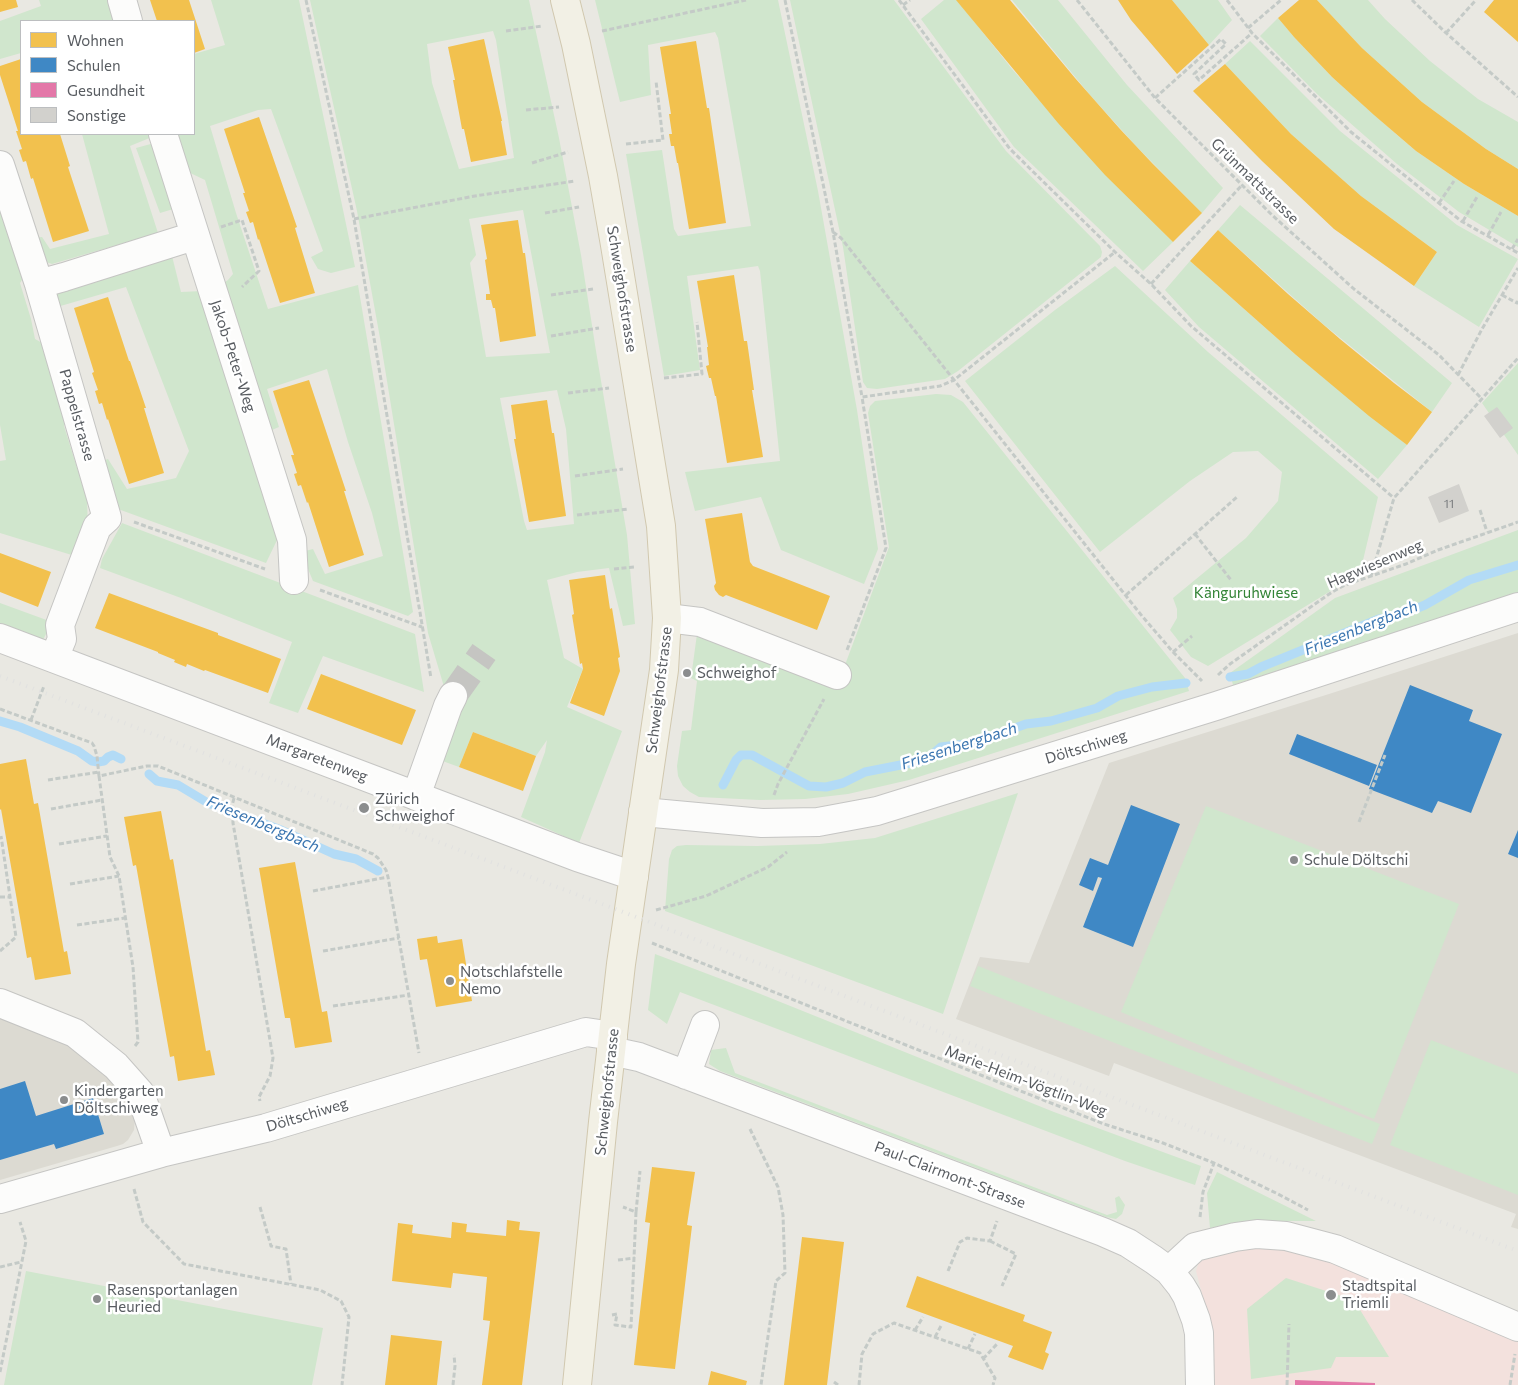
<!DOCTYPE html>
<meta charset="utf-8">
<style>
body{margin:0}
#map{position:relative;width:1518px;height:1385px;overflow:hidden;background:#e9e8e2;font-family:Commissioner,sans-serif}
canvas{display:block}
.legend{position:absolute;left:20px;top:20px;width:175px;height:115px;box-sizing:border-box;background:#fff;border:1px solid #bcbec0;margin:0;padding:6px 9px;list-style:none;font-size:15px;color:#585c61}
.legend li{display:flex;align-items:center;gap:10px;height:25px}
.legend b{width:25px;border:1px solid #bcbec0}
</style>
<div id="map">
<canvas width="1518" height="1385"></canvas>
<ul class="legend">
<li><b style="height:14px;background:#f2c14e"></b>Wohnen</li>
<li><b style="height:14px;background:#3f88c5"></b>Schulen</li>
<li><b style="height:14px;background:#e377a8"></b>Gesundheit</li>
<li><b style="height:14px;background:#d2d1cd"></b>Sonstige</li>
</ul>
</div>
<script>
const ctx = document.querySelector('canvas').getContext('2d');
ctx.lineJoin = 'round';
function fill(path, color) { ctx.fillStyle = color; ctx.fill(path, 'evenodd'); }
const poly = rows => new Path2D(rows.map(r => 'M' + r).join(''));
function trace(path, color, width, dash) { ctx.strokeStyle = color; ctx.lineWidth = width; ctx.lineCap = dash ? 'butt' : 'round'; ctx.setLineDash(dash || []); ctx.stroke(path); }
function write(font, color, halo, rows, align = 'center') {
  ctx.font = font + ' Commissioner,sans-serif'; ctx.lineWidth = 5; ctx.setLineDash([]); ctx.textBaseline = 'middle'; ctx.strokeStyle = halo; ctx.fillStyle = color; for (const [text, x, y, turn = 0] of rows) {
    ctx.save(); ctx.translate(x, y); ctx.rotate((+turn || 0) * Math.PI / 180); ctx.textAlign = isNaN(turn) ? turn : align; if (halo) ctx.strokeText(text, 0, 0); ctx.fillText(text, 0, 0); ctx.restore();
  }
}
const education = poly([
 [1518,633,1518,1229,1511,1227,1516,1214,1114,1063,1109,1076,956,1019,980,957,1029,963,1109,763,1329,694],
 [0,1012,71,1041,123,1091,135,1117,134,1130,128,1140,123,1144,117,1146,0,1180]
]);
const medical = poly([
 [1282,1231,1518,1320,1518,1385,1212,1385,1210,1324,1196,1271,1204,1245]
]);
const green = poly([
 [39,0,110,0,116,21,21,21,21,53,0,59,0,21,41,6],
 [211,0,299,0,355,267,331,273,318,269,311,257,323,251,271,109,258,110,210,126,236,213,268,309,358,285,413,612,408,616,313,581,301,552,313,549,325,574,383,556,372,513,348,442,327,369,267,389,279,427,265,433,219,286,228,280,233,274,205,180,186,171,173,134,194,134,194,54,225,45],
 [310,0,529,0,559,138,581,255,596,351,627,535,635,624,623,626,609,568,577,572,547,580,564,658,583,669,567,707,622,731,579,843,521,817,545,752,547,740,536,756,473,732,459,767,437,759,445,690,428,633,380,338,357,211],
 [493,31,496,40,514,158,459,169,432,83,427,44],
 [523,210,550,353,486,357,470,263,476,255,469,219],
 [557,390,566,429,574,524,527,530,524,521,500,398],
 [595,0,778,0,818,191,857,410,878,549,864,584,781,550,761,497,695,511,685,472,780,461,760,271,758,266,687,276,700,370,664,376,626,154,662,150,674,229,678,236,751,226,718,38,715,32,648,45,651,95,620,102],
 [790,0,894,0,1006,151,1100,246,1102,252,1101,257,958,371,945,379,877,389,867,388,863,382,843,247],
 [944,0,957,0,1012,69,1090,157,1173,242,1143,271,1014,147,921,19],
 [1012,0,1058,0,1127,85,1223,188,1202,213,1136,146,1090,95],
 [1172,0,1218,0,1232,20,1209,45],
 [1317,0,1368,0,1385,19,1430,61,1478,99,1518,122,1518,169,1486,149,1422,102,1362,48],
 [1278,18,1295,38,1332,77,1396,134,1416,151,1464,184,1518,216,1518,247,1459,212,1397,164,1317,94,1260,36],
 [1250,41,1340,131,1457,225,1518,259,1479,327,1414,286,1437,252,1361,196,1291,134,1225,64],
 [82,134,151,134,152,137,130,146,158,233,52,264,40,260,30,238,42,237,50,249,109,234],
 [158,142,180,207,160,213,136,148],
 [0,202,26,274,20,283,31,319,35,339,46,345,69,414,64,426,87,500,88,529,75,556,0,533,0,461,6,460,0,425],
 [1240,205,1452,383,1432,412,1323,324,1218,230],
 [171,252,181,292,202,291,278,538,266,563,118,509,97,463,108,459,127,489,176,478,189,451,126,287,57,307,50,295],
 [1190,261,1296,355,1407,445,1378,479,1199,327,1165,290],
 [1115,266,1208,352,1378,497,1360,573,1208,666,1191,657,1170,630,1177,618,1177,609,1173,598,1246,538,1278,501,1282,472,1258,451,1233,452,1190,481,1100,552,965,381,1055,310],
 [1518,363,1518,455,1482,403],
 [936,394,951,395,963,402,1185,678,1189,691,909,780,848,794,805,799,760,800,699,797,690,792,683,786,678,776,677,766,682,731,691,730,697,681,691,678,697,634,839,681,889,547,868,413,870,406,875,401],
 [122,523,415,634,424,692,323,656,298,713,269,703,292,642,181,598,100,568,102,559],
 [1518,530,1518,593,1233,685,1230,673,1335,598],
 [0,603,52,622,41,644,0,628],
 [1018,793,943,1014,665,911,669,859,672,850,677,846,686,845,757,846,820,844,875,838],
 [1206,806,1459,904,1374,1119,1121,1012],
 [655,954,758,993,1054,1112,1201,1166,1195,1185,1125,1161,680,992,667,1024,648,1010],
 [978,966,1380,1124,1372,1144,970,986],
 [1431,1040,1518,1074,1518,1195,1390,1145],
 [726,1048,735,1073,1107,1215,1117,1212,1115,1198,1119,1196,1125,1205,1122,1214,1116,1219,1106,1217,720,1071,709,1064,711,1050],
 [1217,1172,1316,1221,1251,1221,1210,1228,1207,1193],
 [26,1271,323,1328,312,1385,4,1385],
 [1286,1278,1354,1300,1389,1357,1336,1357,1331,1368,1251,1379,1247,1309]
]);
const homes = poly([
 [0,0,16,0,18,7,0,12],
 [150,0,189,0,205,49,194,53,194,21,157,21],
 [956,0,1010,0,1075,78,1120,129,1152,163,1202,213,1173,242,1105,175,1058,123],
 [1118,0,1172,0,1209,45,1177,74,1131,20],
 [1299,0,1317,0,1362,48,1422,102,1486,149,1518,169,1518,216,1464,184,1416,151,1374,115,1332,77,1294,37,1278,18],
 [1494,0,1518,0,1518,42,1484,12],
 [484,39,502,121,501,121,507,155,471,162,464,129,462,129,453,80,455,80,448,47],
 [696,41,707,108,709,108,726,223,689,229,678,163,677,163,674,146,671,146,669,134,672,134,669,114,671,114,660,47],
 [21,59,21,134,60,134,70,166,68,167,89,231,53,242,33,178,31,179,26,161,23,162,19,150,22,149,16,131,18,131,0,75,0,66],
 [1225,64,1291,134,1361,196,1437,252,1414,286,1334,229,1262,161,1193,91],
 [259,117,297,227,295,228,315,293,280,303,259,239,258,240,253,222,250,223,246,212,249,211,243,193,245,193,224,129],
 [518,220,523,253,525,253,536,336,500,342,495,308,493,308,491,300,486,300,486,294,490,294,485,260,487,259,481,225],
 [1218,230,1288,294,1340,339,1394,383,1432,412,1407,445,1369,416,1296,355,1190,261],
 [734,275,744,341,747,341,754,390,752,390,763,457,727,463,716,396,715,396,711,378,709,378,706,366,709,365,707,347,708,347,697,281],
 [108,297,129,361,130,361,146,408,144,408,164,473,129,484,108,419,107,420,102,403,99,404,95,391,98,390,92,373,94,372,74,308],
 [309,380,346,491,344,491,364,555,329,567,308,502,307,503,301,485,298,486,294,474,297,473,291,455,294,455,273,391],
 [547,400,552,433,554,433,566,516,529,522,514,439,516,439,511,405],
 [742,513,750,562,753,566,830,596,817,630,726,595,723,597,719,595,715,590,714,586,716,583,705,519],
 [0,553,51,572,38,607,0,592],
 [605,575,610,609,612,608,620,657,618,658,620,671,604,716,570,703,583,669,582,663,580,664,572,615,574,614,569,580],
 [109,593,218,633,218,635,281,659,268,693,205,670,204,671,187,664,186,667,174,662,175,660,158,653,158,652,95,628],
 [321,674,416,710,402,745,307,709],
 [473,732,536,756,523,791,459,767],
 [26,759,34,804,38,803,64,952,67,951,71,974,35,980,31,957,27,958,1,809,0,810,0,764],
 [161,811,170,860,173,859,206,1051,210,1050,215,1075,178,1081,174,1056,170,1057,136,865,133,866,124,817],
 [295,862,322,1012,327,1011,332,1042,295,1048,290,1018,285,1018,259,868],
 [437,936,438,943,462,939,472,1001,436,1007,427,959,420,960,417,939],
 [652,1167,695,1172,687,1225,692,1226,675,1369,634,1365,650,1223,645,1222],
 [507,1220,520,1222,519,1230,540,1232,522,1385,482,1385,490,1321,483,1320,487,1277,453,1273,451,1288,392,1281,398,1223,413,1225,412,1233,451,1238,452,1222,467,1224,466,1232,506,1236],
 [802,1237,844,1242,827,1385,784,1385],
 [917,1276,1025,1315,1023,1321,1052,1332,1045,1352,1049,1354,1043,1370,1008,1357,1013,1346,906,1307],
 [391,1335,442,1341,437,1385,385,1385],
 [711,1371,747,1381,746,1385,708,1385]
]);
const schools = poly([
 [1410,685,1473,710,1469,721,1502,734,1471,813,1438,801,1432,813,1369,789],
 [1297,734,1377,765,1369,786,1289,754],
 [1131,805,1180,824,1133,947,1083,927,1102,878,1098,877,1093,891,1079,885,1090,858,1108,865],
 [1518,830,1518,858,1508,854],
 [25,1081,36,1116,93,1098,104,1134,56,1149,54,1144,0,1160,0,1089]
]);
const health = poly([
 [1295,1380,1375,1383,1375,1385,1295,1385]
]);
const stream = poly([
 [1230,677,1248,674,1261,667,1379,619,1398,616,1425,605,1469,580,1518,565],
 [0,721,20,727,78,751,92,761,98,762,104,761,108,757,113,755,121,759],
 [149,774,157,781,178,785,208,803,281,830,334,854,356,859,378,871],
 [723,785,736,760,741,755,752,755,809,786,826,787,843,783,865,772,926,760,941,747,973,743,1026,724,1051,721,1097,708,1118,696,1152,687,1186,683]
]);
const building = poly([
 [1497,407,1513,428,1500,438,1484,416],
 [1459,484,1469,511,1439,523,1428,497]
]);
const minorTunnel = poly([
 [453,696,484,652]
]);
const path = poly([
 [306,0,354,219,431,678],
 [785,0,833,232,862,397,940,386,954,380,1142,616,1173,652,1202,681],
 [899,0,1010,149,1115,252,1151,284,1191,326,1394,498],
 [1077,0,1155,98,1272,215,1354,289,1439,355,1482,399],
 [1227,0,1252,33,1351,132,1461,221,1518,253],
 [1412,0,1446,33,1518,97],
 [903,5,910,0],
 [1248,28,1281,0],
 [506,31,542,26],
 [602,31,746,0],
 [1446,33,1476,0],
 [1155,98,1221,39,1226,44,1194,74,1199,80,1252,33],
 [526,110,559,107],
 [626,144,663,140,656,81],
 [532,163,568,152],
 [1439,203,1454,181],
 [545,213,579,207],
 [354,219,475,196,575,181],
 [1463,221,1477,197],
 [221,227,242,220,259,271,242,287],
 [833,232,841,238,954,380,1115,252],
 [1488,235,1501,212],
 [1512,249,1518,239],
 [1151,284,1242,185],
 [551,295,593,289],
 [1502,295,1517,303,1518,301],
 [551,336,599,328],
 [1458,375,1482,329,1518,268],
 [664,378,702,374,697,322],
 [568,393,609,388],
 [575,476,623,469],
 [1480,510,1487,532],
 [577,515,629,509],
 [134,522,265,569],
 [1195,534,1231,580],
 [614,569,635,567],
 [1371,576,1394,498,1518,358],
 [320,590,422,627],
 [1126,595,1237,497],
 [847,650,886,548,862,397],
 [1173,652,1192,636],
 [1218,675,1230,664,1332,592,1345,585,1406,564,1438,550,1518,522],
 [0,709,92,743,94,746,97,756,99,776,147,766,158,766,373,854,378,858,386,870,388,877,419,1053],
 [31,720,44,686],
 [99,776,110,857,119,876,133,967,138,1042,135,1046],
 [48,780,99,772],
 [774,795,778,784,824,699],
 [234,798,232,806,233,823,273,1058,270,1076,259,1097,260,1101],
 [51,809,102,800],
 [1359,822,1385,755],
 [59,844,107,836],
 [70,884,119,876],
 [313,891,388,877],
 [0,897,10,897],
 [656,910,706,896,768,867,787,852],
 [77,925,125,918],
 [652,943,1018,1090,1104,1124,1163,1143,1214,1163,1278,1194,1308,1210],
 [0,951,16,937,1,836],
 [323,951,399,938],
 [333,1006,409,995],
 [750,1129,778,1187,783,1215,785,1273,776,1281,761,1385],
 [134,1189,143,1222,184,1264,320,1290,341,1301,349,1317,342,1385],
 [260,1207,271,1246,286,1249,291,1284],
 [636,1212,640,1171],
 [1200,1217,1203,1192,1214,1163],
 [990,1241,1016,1254,1002,1286],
 [618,1260,635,1258],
 [0,1267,21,1262],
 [948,1271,960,1242,967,1238,990,1241,997,1221],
 [612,1315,617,1314,615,1325,631,1327,636,1212,623,1207],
 [915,1330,923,1317],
 [935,1337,942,1324],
 [968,1349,975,1334],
 [983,1359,997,1344],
 [0,1372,26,1241,20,1222],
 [834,1382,838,1385],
 [453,1385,455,1366,454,1355],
 [859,1385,862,1354,873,1334,894,1323,980,1353,995,1378,993,1385],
 [1287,1385,1289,1324],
 [1510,1385,1515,1354]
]);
const minor = poly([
 [122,0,128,21],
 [163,134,292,540,294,580],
 [0,165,39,284,107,518,97,527,60,625,62,639,54,658],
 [39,284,64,277,194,236],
 [667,618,700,622,837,675],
 [0,638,577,857,634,876],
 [416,796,448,706,453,696],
 [643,812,762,823,818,822,877,811,1216,706,1518,607],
 [0,1003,75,1033,116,1066,140,1093,161,1153],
 [611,1051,639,1057,1103,1232,1128,1243,1154,1260,1169,1271,1181,1286,1187,1296,1196,1320,1199,1333,1200,1385],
 [686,1075,705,1025],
 [0,1199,161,1153,266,1128,586,1032,613,1036],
 [1169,1271,1195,1247,1235,1237,1257,1234,1286,1236,1335,1249,1518,1327]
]);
const major = poly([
 [565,0,576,44,603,176,615,245,661,526,667,618,664,670,621,964,603,1122,577,1385]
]);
const rail = poly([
 [0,676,1518,1251]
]);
const markers = [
 [687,673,5,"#8b8d8e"],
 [364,808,6,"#8b8d8e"],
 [1294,860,5,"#8b8d8e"],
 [450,981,5,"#8b8d8e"],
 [64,1100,5,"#8b8d8e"],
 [1331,1295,6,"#8b8d8e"],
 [97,1299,5,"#8b8d8e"]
];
const numberNames = [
 ["11",1449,504]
];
const streetNames = [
 ["Grünmattstrasse",1255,181,44],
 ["Schweighofstrasse",622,289,81],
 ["Jakob-Peter-Weg",233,356,72],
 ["Pappelstrasse",77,415,74],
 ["Hagwiesenweg",1375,564,-23],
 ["Schweighofstrasse",659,690,-83],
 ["Döltschiweg",1086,747,-17],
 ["Margaretenweg",317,758,21],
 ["Marie-Heim-Vögtlin-Weg",1026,1081,21],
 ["Schweighofstrasse",607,1092,-84],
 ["Döltschiweg",307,1115,-17],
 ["Paul-Clairmont-Strasse",950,1175,21]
];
const parkNames = [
 ["Känguruhwiese",1246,593]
];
const poiNames = [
 ["Schweighof",697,673],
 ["Zürich",375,799],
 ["Schweighof",375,816],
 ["Schule Döltschi",1304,860],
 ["Notschlafstelle",460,972],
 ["Nemo",460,989],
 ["Kindergarten",74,1091],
 ["Döltschiweg",74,1108],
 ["Stadtspital",1342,1286],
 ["Triemli",1342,1303],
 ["Rasensportanlagen",107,1290],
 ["Heuried",107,1307]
];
const waterNames = [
 ["Friesenbergbach",1361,628,-22],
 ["Friesenbergbach",959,746,-18],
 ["Friesenbergbach",263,824,23]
];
fill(education, '#dcdad2');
fill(medical, '#f3e1dd');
fill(green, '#d0e6cd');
fill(homes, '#f2c14e');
fill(schools, '#3f88c5');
fill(health, '#e377a8');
trace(stream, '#b3dbf6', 9);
fill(building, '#d2d1cd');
trace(minorTunnel, '#c5c5c2', 28, [28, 14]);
trace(minor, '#c5c5c3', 30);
trace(major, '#d1c8af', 30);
trace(path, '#c4cac7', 3, [5, 2.5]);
trace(minor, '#fcfcfb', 28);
trace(major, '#f2f0e5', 28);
trace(rail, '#e1e1e0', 4, [1, 6]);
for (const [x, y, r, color] of markers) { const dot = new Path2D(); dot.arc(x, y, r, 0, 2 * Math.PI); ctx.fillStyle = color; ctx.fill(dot); trace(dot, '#fff', 2); }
write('12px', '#777a7c', null, numberNames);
write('15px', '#585c61', '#fff', streetNames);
write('15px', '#338436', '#fff', parkNames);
write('15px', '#585c61', '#fff', poiNames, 'left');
write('italic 16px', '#3a75b0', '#fff', waterNames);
</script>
